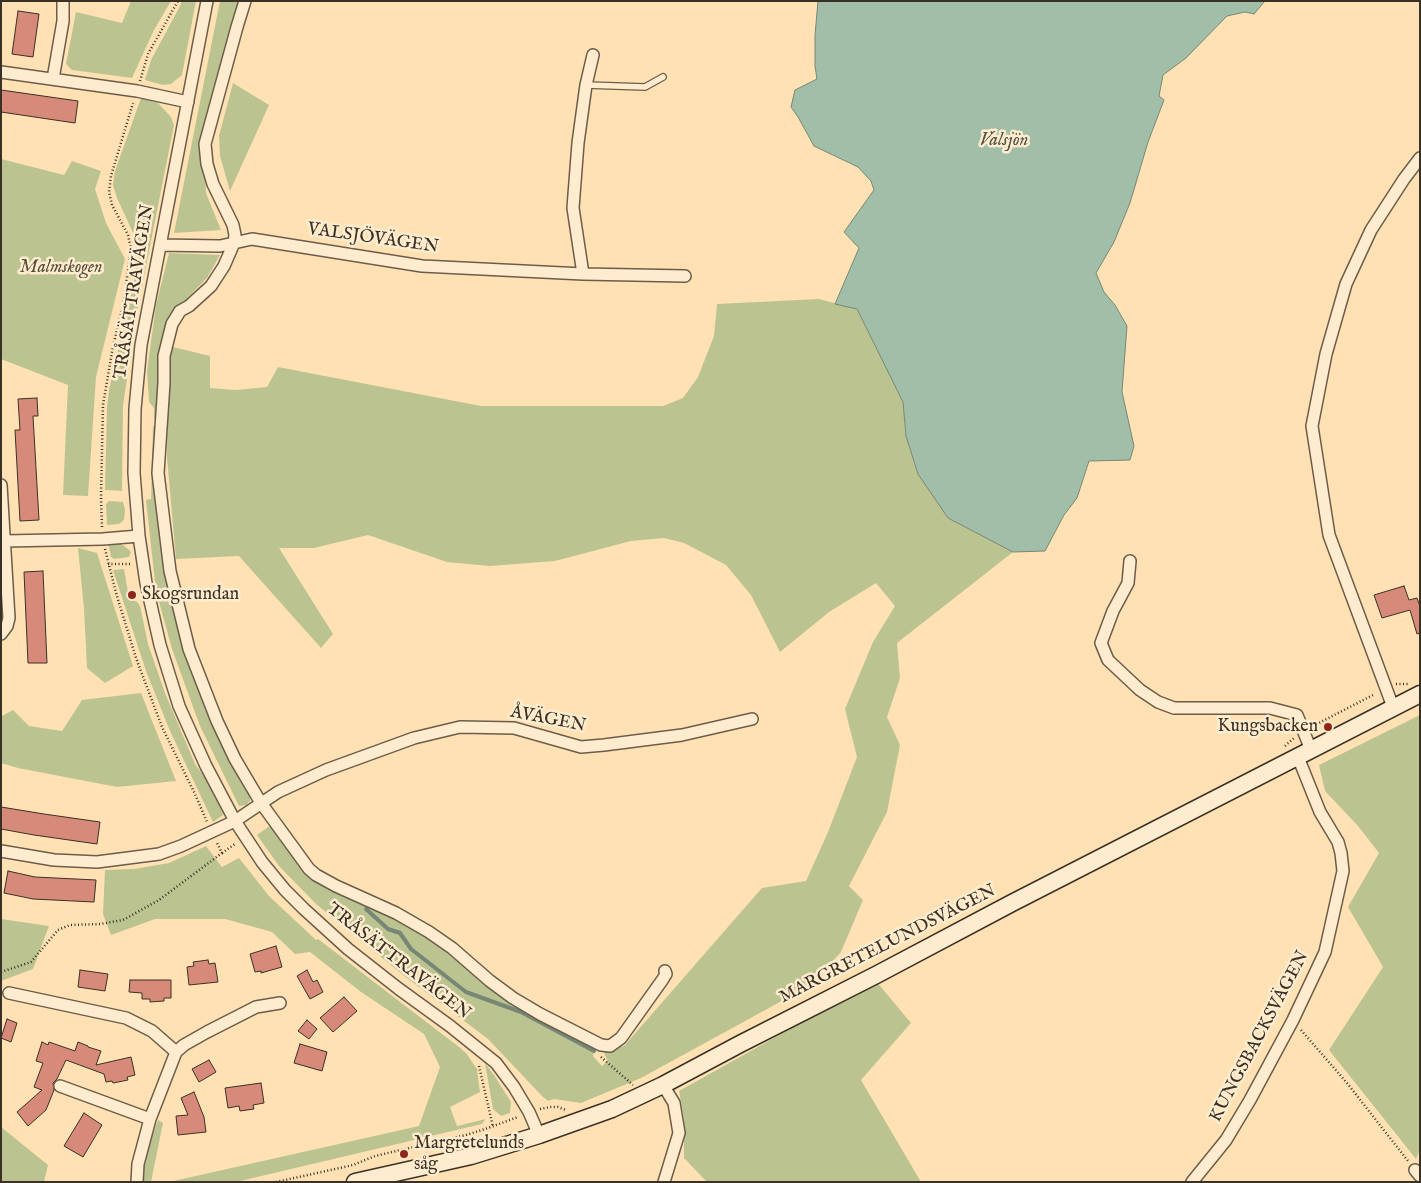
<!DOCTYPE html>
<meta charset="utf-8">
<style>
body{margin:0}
#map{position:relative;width:1421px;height:1183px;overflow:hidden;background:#ffe1b4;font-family:"IM FELL English",serif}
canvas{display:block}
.frame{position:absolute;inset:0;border:2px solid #3a3126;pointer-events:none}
</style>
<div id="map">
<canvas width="1421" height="1183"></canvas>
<div class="frame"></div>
</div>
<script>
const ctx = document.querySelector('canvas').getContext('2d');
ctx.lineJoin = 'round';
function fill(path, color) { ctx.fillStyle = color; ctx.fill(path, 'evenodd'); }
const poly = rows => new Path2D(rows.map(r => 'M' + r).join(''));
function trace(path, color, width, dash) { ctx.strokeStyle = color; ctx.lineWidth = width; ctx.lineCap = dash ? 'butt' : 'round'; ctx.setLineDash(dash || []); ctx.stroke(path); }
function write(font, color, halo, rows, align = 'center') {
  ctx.font = font + ' "IM FELL English",serif'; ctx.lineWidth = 5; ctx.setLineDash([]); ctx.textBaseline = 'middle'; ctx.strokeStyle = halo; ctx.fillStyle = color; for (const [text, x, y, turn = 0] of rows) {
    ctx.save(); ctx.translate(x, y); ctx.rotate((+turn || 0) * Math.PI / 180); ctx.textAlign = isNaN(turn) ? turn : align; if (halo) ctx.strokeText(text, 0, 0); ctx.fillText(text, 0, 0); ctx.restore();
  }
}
const green = poly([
 [131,1,171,1,154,30,132,78,72,70,66,64,76,12,122,23],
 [182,1,196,1,182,75,171,84,163,85,145,80,151,60,180,6],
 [220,1,239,1,203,143,206,193,221,230,174,233],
 [233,83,269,105,230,191,220,156,219,136],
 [141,98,158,103,171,117,174,125,138,307,123,405,122,491,105,490,107,408,109,390,134,280,137,251,134,235,117,198,113,185,115,171],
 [1,159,64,175,72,161,101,171,95,189,106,223,125,259,96,377,88,496,63,495,68,385,1,359],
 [169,253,220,255,207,278,172,313,165,335,157,417,154,419,154,408,149,402,147,371,156,305],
 [819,299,857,309,903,402,906,436,948,518,1013,552,897,643,900,678,887,717,900,745,887,812,849,886,863,900,841,952,811,985,641,1078,581,1103,554,1099,548,1101,542,1096,488,1039,403,975,316,904,279,866,257,835,271,825,303,869,332,891,383,910,409,925,447,952,523,1008,595,1046,593,1056,602,1066,608,1061,603,1051,624,1046,762,888,806,881,828,832,857,757,845,709,873,642,895,606,876,583,829,612,780,652,751,595,726,565,684,543,664,538,631,541,555,561,490,566,447,562,368,535,314,548,279,548,333,634,321,648,239,556,176,559,167,457,168,364,173,347,210,356,210,388,236,390,267,387,278,367,481,406,663,406,683,398,698,377,714,336,717,304],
 [153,426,157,427,168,586,250,794,250,801,246,805,239,806,200,726,172,649,156,591,146,500,151,499],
 [109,501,123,502,125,510,124,520,119,524,107,525,106,504],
 [108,541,118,542,127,548,131,552,129,557,114,559,111,557],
 [78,548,97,553,133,666,105,683,87,668,84,609],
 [124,569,129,598,137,602,140,606,148,644,165,693,195,764,205,778,222,811,223,815,213,822,170,731,146,671,113,570],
 [141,693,176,781,117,787,18,768,1,763,2,716,13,710,29,726,62,731,82,700],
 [1420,715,1420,1149,1416,1159,1329,1050,1383,967,1348,907,1379,853,1358,826,1325,791,1319,765],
 [206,846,222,867,239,858,269,896,316,940,318,939,459,1047,466,1053,477,1069,480,1092,450,1107,457,1126,486,1119,482,1124,236,1182,169,1182,419,1126,440,1067,424,1034,361,992,310,952,295,954,272,932,225,919,155,919,111,935,103,914,105,870,134,869,169,863],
 [1,919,49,926,33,969,1,981],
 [876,981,911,1023,861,1080,921,1182,707,1182,684,1158,684,1118,679,1091],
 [485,1063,494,1075,511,1102,510,1113,501,1116,493,1109],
 [158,1120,163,1123,151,1182,142,1182,140,1167],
 [1,1127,48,1165,44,1182,1,1182]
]);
const water = poly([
 [818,1,1265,1,1254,14,1245,12,1227,16,1186,58,1163,75,1159,96,1164,100,1148,142,1130,203,1114,242,1096,273,1104,292,1115,305,1127,326,1122,392,1134,446,1130,460,1089,461,1077,498,1064,515,1045,551,1013,552,948,518,918,474,906,436,903,402,857,309,835,304,859,248,844,232,874,190,871,181,858,167,814,146,798,117,791,107,795,90,817,79,815,66,815,35,818,1]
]);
const stream = poly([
 [366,909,388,929,400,933,411,949,466,992,521,1012,594,1051]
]);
const building = poly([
 [18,11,39,14,33,57,12,54,18,11],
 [1,90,78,101,75,123,1,112,1,90],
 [37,398,38,416,33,416,39,520,20,521,15,430,20,430,18,399,37,398],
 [43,571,47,663,28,663,24,572,43,571],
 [1404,586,1409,600,1417,598,1420,606,1420,633,1417,634,1410,610,1382,618,1374,595,1404,586],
 [1,807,44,814,100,822,97,844,34,835,1,829,1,807],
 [8,871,35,877,96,880,94,902,33,899,4,893,8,871],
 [276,946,282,967,261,973,261,971,255,972,250,954,276,946],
 [208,960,209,964,215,963,218,982,189,985,187,967,194,966,193,962,208,960],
 [80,970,108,974,105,991,78,987,80,970],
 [307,970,313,982,317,980,323,992,310,999,297,976,307,970],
 [130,980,171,980,171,998,164,998,164,1001,150,1002,150,999,142,999,142,993,129,992,130,980],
 [344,997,357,1011,333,1032,320,1018,344,997],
 [7,1019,17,1023,11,1042,1,1038,7,1019],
 [307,1020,317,1029,309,1039,298,1031,307,1020],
 [42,1042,48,1045,49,1042,75,1051,78,1042,88,1046,88,1047,101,1051,96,1065,131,1057,135,1075,127,1077,128,1080,113,1083,112,1081,106,1082,104,1074,66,1060,57,1079,53,1083,54,1090,46,1110,28,1126,17,1112,42,1090,34,1087,43,1063,36,1061,42,1042],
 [300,1044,327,1052,322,1071,294,1063,300,1044],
 [209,1060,216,1072,199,1082,192,1069,209,1060],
 [261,1083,264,1103,253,1105,254,1109,240,1111,239,1106,228,1108,225,1088,261,1083],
 [194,1092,204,1117,206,1132,178,1135,176,1116,188,1115,181,1098,194,1092],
 [84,1113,102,1125,83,1157,64,1146,84,1113]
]);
const path = poly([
 [140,81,148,54,178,1],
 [102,527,101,497,103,405,113,346,123,306,131,249,128,235,112,205,109,192,111,176,133,103],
 [105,549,116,593,136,658,162,727,195,794,207,822],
 [108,564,131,564],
 [1396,684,1408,684],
 [1313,726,1375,694],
 [1285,746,1294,738],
 [222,853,235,844],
 [1,972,31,962,58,930,70,925,100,924,123,920,159,900,222,853,217,843],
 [1301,1030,1347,1083,1408,1161],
 [601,1057,633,1085],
 [479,1066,493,1127],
 [540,1109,550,1107,558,1107,566,1110],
 [276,1182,353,1165,375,1156,466,1135,488,1128,518,1117]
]);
const lane = poly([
 [586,85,645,87,663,77]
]);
const street = poly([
 [207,1,141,345,135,409,134,473,139,536,146,583,160,645,179,706,206,766,235,821,262,862,285,890,304,909,348,949,399,989,450,1026,496,1063,514,1087,529,1112,539,1135],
 [245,1,237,27,205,144,207,164,213,184,233,225,235,235,234,243,224,266,211,286,189,306,180,311,172,324,164,356,164,383,158,473,170,571,189,649,217,721,235,759,261,803,309,869,316,875,336,886,396,913,429,932,452,948,490,981,513,998,540,1014,601,1045,610,1046,621,1038,663,979,666,974,665,971],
 [1,72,137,91,188,102],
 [53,79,63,21,63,1],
 [160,245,220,246,252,239,422,266,583,274,685,276],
 [583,274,573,208,578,143,586,85,593,55],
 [1,485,9,618,7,626,1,634],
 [5,541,103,539,139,536],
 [1130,561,1128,583,1113,611,1101,643,1108,660,1140,690,1158,702,1174,708,1270,708,1297,715,1311,750],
 [1393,707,1329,535,1312,426,1326,354,1346,284,1371,230,1404,179,1420,158],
 [1,851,54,860,97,862,159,854,181,846,235,821,278,792,326,770,414,738,460,727,514,728,581,747,604,745,682,735,752,719],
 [9,993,126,1018,152,1031,176,1052,150,1119,138,1164,137,1182],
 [176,1052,184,1045,207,1032,256,1007,280,1003],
 [663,1085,674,1103,679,1133,664,1182],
 [60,1086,150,1119],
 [1415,1170,1420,1176],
 [1192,1182,1226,1140,1250,1100,1293,1020,1325,952,1343,871,1341,853,1338,842,1320,812,1298,757]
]);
const secondary = poly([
 [355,1182,471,1156,539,1135,612,1109,663,1085,740,1044,876,975,1012,903,1420,694]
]);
const markers = [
 [132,595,5,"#8f2418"],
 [1328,727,5,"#8f2418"],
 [404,1154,5,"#8f2418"]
];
const streetNames = [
 ["VALSJÖVÄGEN",373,239,8],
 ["TRÅSÄTTRAVÄGEN",135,292,-81],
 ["ÅVÄGEN",548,720,11],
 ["MARGRETELUNDSVÄGEN",888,945,-27],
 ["TRÅSÄTTRAVÄGEN",398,962,38],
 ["KUNGSBACKSVÄGEN",1260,1037,-62]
];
const parkNames = [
 ["Malmskogen",61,268]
];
const poiNames = [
 ["Skogsrundan",142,595],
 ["Kungsbacken",1318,727,"right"],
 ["Margretelunds",414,1144],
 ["såg",414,1165]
];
const waterNames = [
 ["Valsjön",1004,141]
];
fill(green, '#bbc491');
fill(water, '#a1bea9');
trace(water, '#788675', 1);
trace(stream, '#788675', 4);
fill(building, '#d78a79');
trace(building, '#3a3126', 1);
trace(lane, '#6b5d4a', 8);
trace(street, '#6b5d4a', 14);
trace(secondary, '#3a3126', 19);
trace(path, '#3a3126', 2.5, [1, 2.5]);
trace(lane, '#ffecce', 5.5);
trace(street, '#ffecce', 11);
trace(secondary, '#ffecce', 16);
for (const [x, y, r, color] of markers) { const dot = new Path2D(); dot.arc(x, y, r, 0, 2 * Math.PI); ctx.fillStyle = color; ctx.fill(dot); trace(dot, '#ffecce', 2); }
write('18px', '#3a3126', '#ffecce', streetNames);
write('italic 18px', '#544e3b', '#ffecce', parkNames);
write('18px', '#3a3126', '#ffecce', poiNames, 'left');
write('italic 19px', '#545447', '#ffecce', waterNames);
</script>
